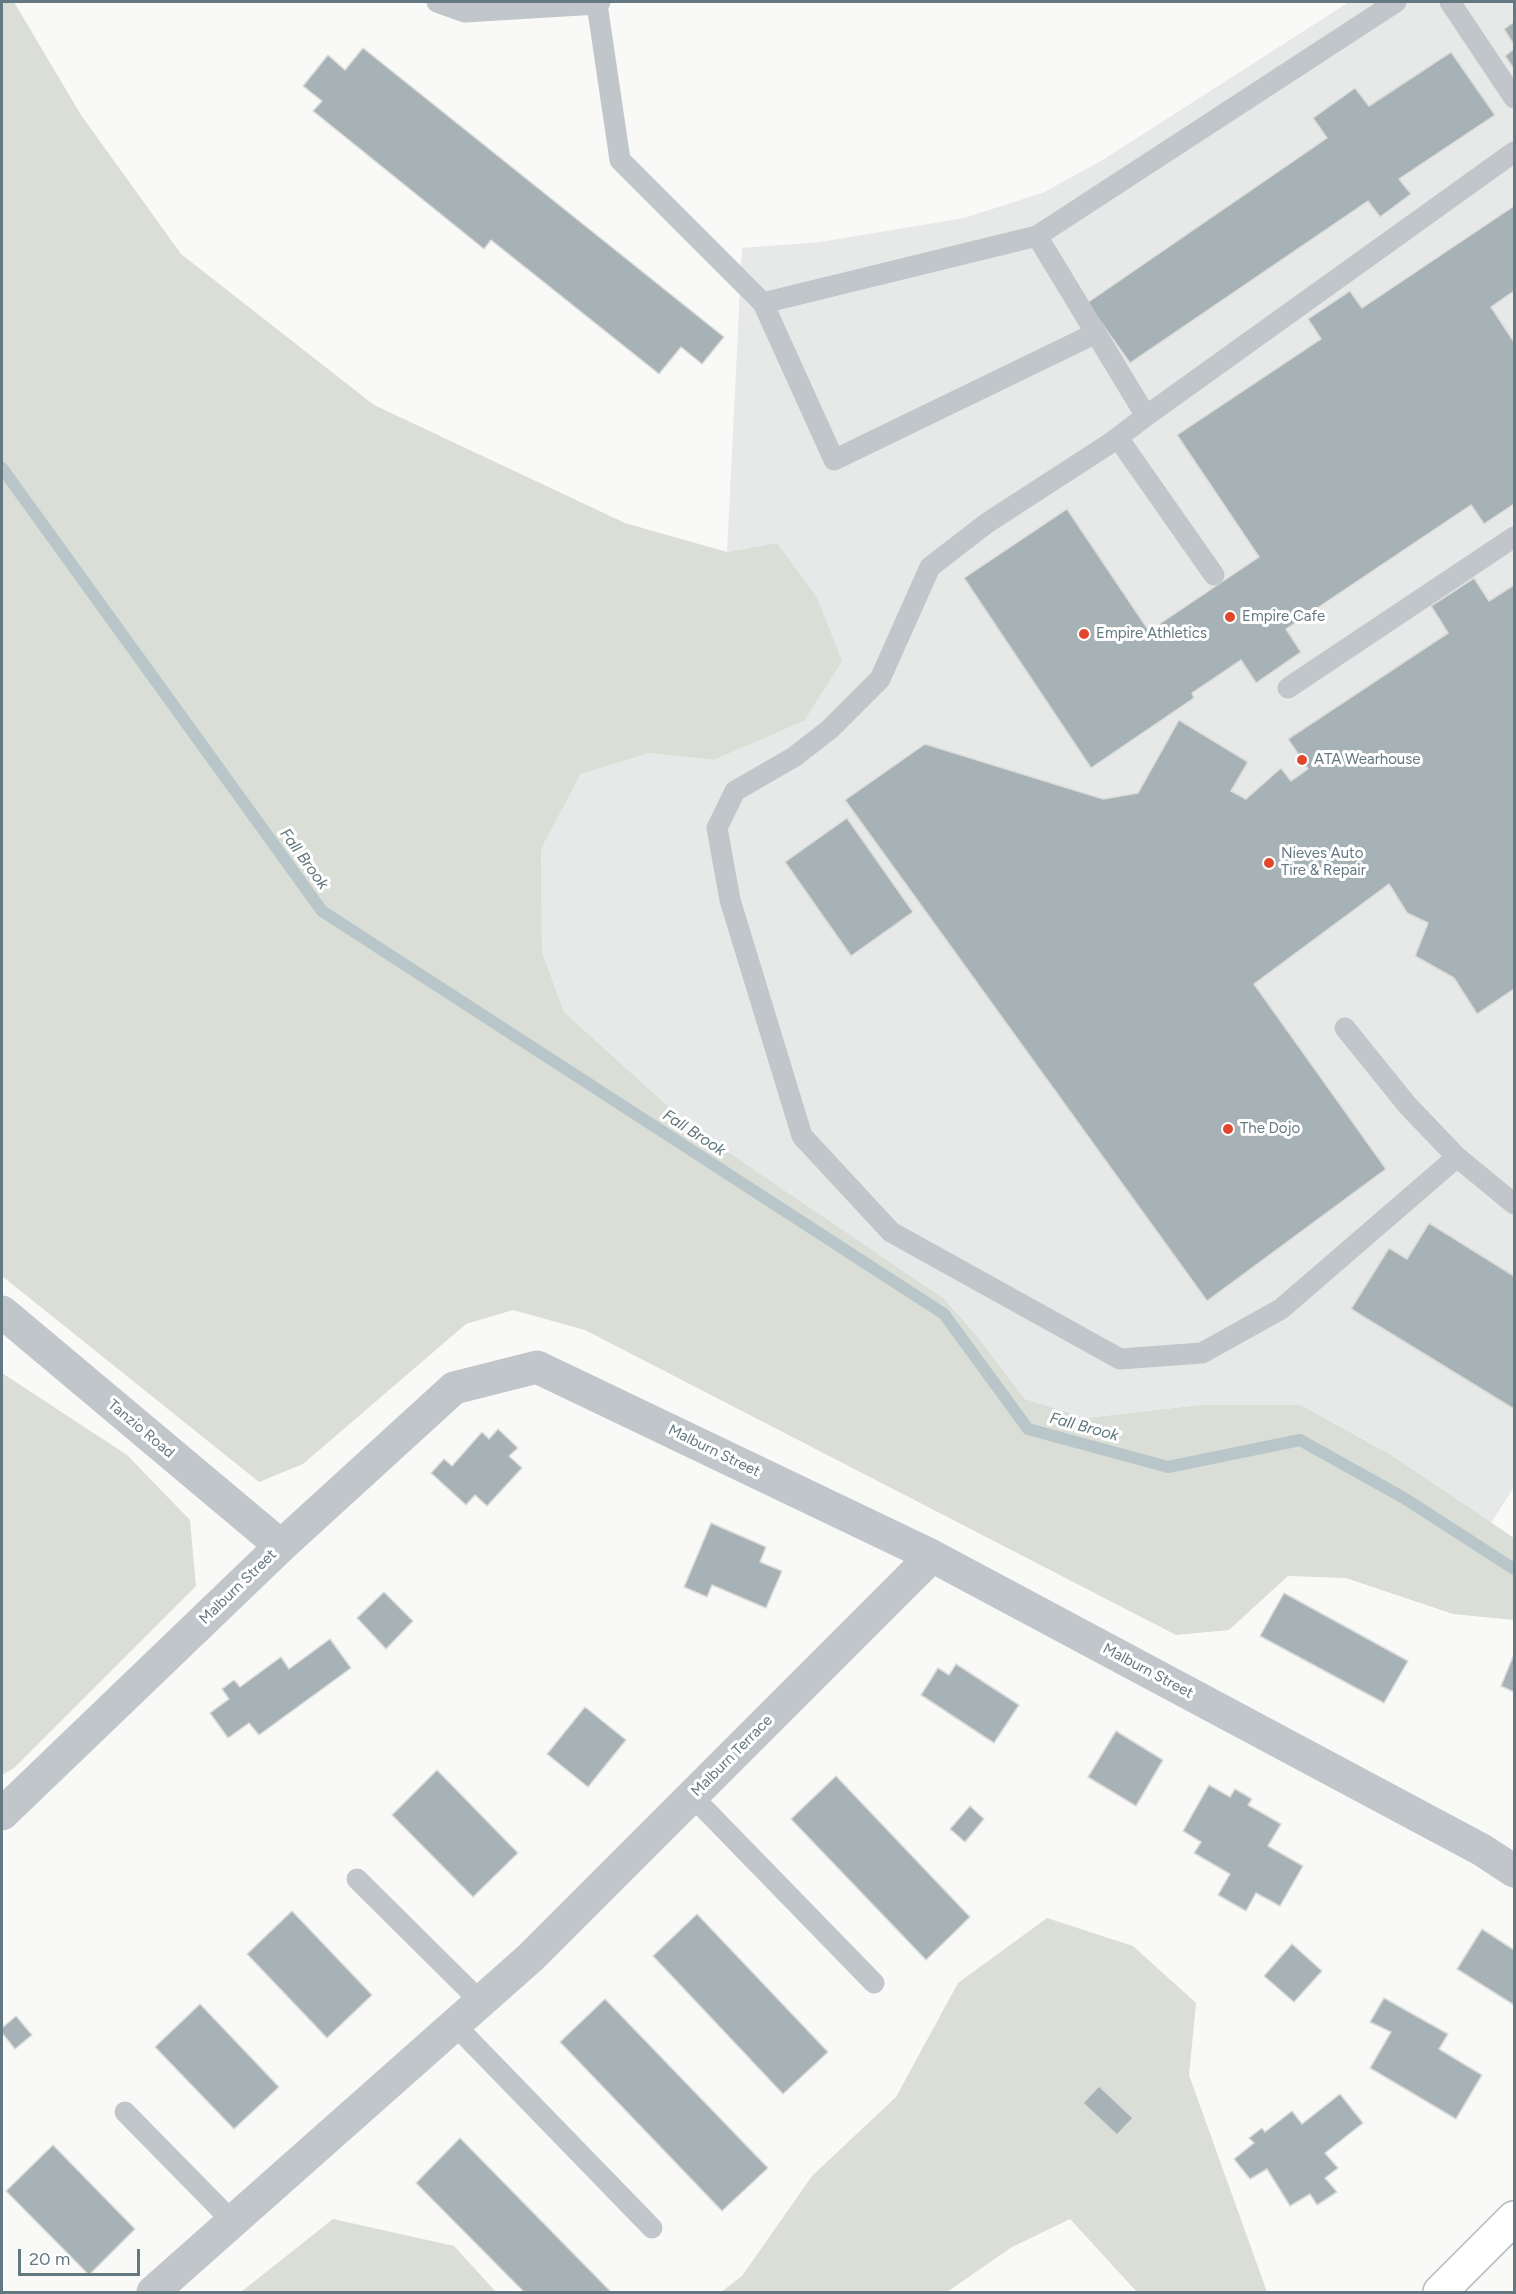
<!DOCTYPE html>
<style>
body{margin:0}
#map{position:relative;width:1516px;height:2294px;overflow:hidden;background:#f9f9f7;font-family:Figtree,sans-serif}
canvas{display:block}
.frame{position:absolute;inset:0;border:3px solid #647882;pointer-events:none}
.scale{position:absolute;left:18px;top:2249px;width:122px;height:27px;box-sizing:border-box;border:3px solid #647882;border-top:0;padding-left:8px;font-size:18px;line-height:21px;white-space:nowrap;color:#647882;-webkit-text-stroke:4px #fff;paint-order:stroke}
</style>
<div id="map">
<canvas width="1516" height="2294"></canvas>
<div class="frame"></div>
<div class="scale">20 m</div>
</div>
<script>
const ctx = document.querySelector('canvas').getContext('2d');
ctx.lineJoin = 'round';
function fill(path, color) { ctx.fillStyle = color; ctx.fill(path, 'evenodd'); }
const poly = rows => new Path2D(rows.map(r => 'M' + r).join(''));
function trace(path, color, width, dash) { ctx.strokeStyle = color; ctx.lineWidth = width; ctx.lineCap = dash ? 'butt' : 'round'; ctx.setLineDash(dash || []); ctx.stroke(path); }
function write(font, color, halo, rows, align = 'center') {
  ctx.font = font + ' Figtree,sans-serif'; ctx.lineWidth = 6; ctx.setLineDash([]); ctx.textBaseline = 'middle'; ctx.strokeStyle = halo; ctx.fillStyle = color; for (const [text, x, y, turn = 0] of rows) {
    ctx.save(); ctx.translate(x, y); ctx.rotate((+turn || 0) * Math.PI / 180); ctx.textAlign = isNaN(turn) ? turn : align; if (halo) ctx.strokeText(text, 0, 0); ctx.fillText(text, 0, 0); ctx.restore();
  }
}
const built = poly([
 [1349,2,1514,2,1514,1487,1491,1523,1378,1447,1301,1405,1200,1405,1086,1418,1025,1399,979,1339,691,1127,564,1012,542,952,541,849,581,774,649,753,714,760,804,721,777,543,727,552,742,248,820,242,964,218,1042,193,1101,161]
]);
const green = poly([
 [2,2,14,2,81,115,181,254,374,405,625,523,727,552,777,543,817,598,842,661,804,721,714,760,649,753,581,774,541,849,542,952,564,1012,691,1127,944,1299,979,1339,1025,1399,1086,1418,1200,1405,1301,1405,1388,1453,1514,1538,1514,1620,1453,1614,1346,1578,1288,1576,1229,1630,1176,1635,585,1330,513,1310,466,1324,303,1464,259,1482,2,1276],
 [2,1373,127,1455,190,1520,196,1586,14,1768,2,1775],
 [1047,1918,1133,1946,1196,2003,1189,2075,1267,2292,1137,2292,1070,2219,1012,2247,947,2292,721,2292,742,2276,812,2176,896,2097,958,1983],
 [333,2219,454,2246,496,2292,241,2292]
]);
const stream = poly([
 [2,468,322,911,944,1314,1028,1429,1168,1467,1300,1440,1404,1498,1514,1569]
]);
const building = poly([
 [1514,22,1514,45,1504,29,1514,22],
 [363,48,724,337,702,364,681,347,659,374,491,240,484,249,313,111,322,101,303,86,328,55,345,70,363,48],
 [1514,49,1514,69,1505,56,1514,49],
 [1451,52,1495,115,1399,179,1411,194,1380,217,1368,201,1130,363,1087,303,1327,138,1313,118,1355,88,1369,106,1451,52],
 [1514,206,1514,291,1491,307,1514,342,1514,504,1484,524,1471,505,1286,629,1301,652,1256,683,1241,660,1192,693,1194,698,1091,768,964,578,1067,509,1149,631,1259,557,1177,435,1321,339,1308,319,1350,291,1362,308,1514,206],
 [1474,578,1489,601,1514,585,1514,989,1477,1014,1454,978,1415,956,1428,923,1407,913,1389,884,1254,984,1386,1169,1207,1301,845,800,925,744,1103,799,1138,793,1179,720,1248,762,1231,791,1246,799,1281,768,1291,781,1308,769,1288,739,1448,633,1431,606,1474,578],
 [847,818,913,912,851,956,785,862,847,818],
 [1429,1223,1514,1276,1514,1409,1351,1309,1389,1248,1407,1259,1429,1223],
 [498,1429,518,1448,509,1456,522,1468,487,1506,475,1495,466,1505,431,1473,444,1459,452,1466,482,1432,489,1439,498,1429],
 [711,1523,766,1547,760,1562,782,1571,766,1608,712,1585,707,1597,684,1587,711,1523],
 [384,1592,413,1621,386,1649,357,1618,384,1592],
 [1284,1593,1408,1661,1384,1703,1260,1636,1284,1593],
 [330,1639,351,1668,259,1735,249,1723,228,1738,210,1713,229,1699,222,1689,234,1680,240,1687,281,1657,289,1669,330,1639],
 [1514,1654,1514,1692,1501,1686,1514,1654],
 [956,1664,1019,1705,994,1743,921,1695,938,1668,949,1675,956,1664],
 [585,1707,626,1740,588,1787,547,1754,585,1707],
 [1116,1731,1163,1760,1136,1806,1088,1777,1116,1731],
 [437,1770,518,1853,473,1897,392,1815,437,1770],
 [836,1776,970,1917,926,1960,791,1819,836,1776],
 [1209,1785,1230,1797,1235,1789,1252,1799,1248,1805,1281,1824,1268,1846,1303,1866,1280,1906,1256,1893,1246,1911,1218,1895,1230,1874,1194,1853,1201,1842,1183,1831,1209,1785],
 [970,1806,984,1819,965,1842,950,1829,970,1806],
 [292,1911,372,1995,327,2038,247,1954,292,1911],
 [697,1914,828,2052,783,2094,653,1956,697,1914],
 [1482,1929,1514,1950,1514,2005,1457,1969,1482,1929],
 [1292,1944,1322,1971,1294,2002,1264,1976,1292,1944],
 [1384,1998,1448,2034,1439,2049,1482,2075,1456,2119,1370,2068,1391,2032,1370,2022,1384,1998],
 [605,1999,768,2168,722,2211,560,2042,605,1999],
 [200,2004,279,2087,234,2129,155,2047,200,2004],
 [16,2016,32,2035,15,2049,2,2033,2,2028,16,2016],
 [1099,2086,1133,2118,1117,2135,1083,2103,1099,2086],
 [1340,2094,1363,2123,1325,2153,1338,2168,1325,2178,1337,2192,1317,2205,1310,2194,1290,2206,1267,2169,1250,2179,1234,2159,1254,2143,1249,2138,1262,2128,1265,2132,1292,2111,1302,2124,1340,2094],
 [460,2138,611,2292,524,2292,416,2183,460,2138],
 [53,2145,135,2229,89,2275,6,2191,53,2145]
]);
const service = poly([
 [437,2,465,12,597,4],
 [600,2,597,4,620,160,763,303,1037,236,1396,2],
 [1450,2,1514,98],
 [1037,236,1146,416,1514,152],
 [763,303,834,460,1096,333],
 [1146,416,1112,442,987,523,930,567,880,679,830,729,794,757,735,791,717,828,730,900,802,1136,891,1232,1120,1359,1202,1353,1281,1309,1457,1157],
 [1118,438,1214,575],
 [1288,688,1514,537],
 [1345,1028,1408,1106,1457,1157,1514,1204],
 [692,1796,874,1983],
 [357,1879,481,2002],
 [455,2025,652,2228],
 [125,2112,233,2222]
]);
const minor = poly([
 [2,1312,281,1546],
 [2,1814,281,1546,454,1388,537,1367,932,1556,1482,1850,1514,1871],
 [153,2292,531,1957,932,1556]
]);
const secondary = poly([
 [1440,2292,1514,2218]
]);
const markers = [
 [1230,617,6,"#e2472e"],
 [1084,634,6,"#e2472e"],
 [1302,760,6,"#e2472e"],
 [1269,863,6,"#e2472e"],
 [1228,1129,6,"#e2472e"]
];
const poiNames = [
 ["Empire Cafe",1242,617],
 ["Empire Athletics",1096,634],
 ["ATA Wearhouse",1314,760],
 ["Nieves Auto",1281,854],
 ["Tire & Repair",1281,871],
 ["The Dojo",1240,1129]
];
const streetNames = [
 ["Tanzio Road",141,1429,40],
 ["Malburn Street",714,1451,26],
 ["Malburn Street",238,1587,-44],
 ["Malburn Street",1148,1671,28],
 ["Malburn Terrace",732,1756,-45]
];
const waterNames = [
 ["Fall Brook",304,859,54],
 ["Fall Brook",694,1133,33],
 ["Fall Brook",1084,1427,15]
];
fill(built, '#e7e9e8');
fill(green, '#daded6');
trace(stream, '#b8c6c9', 12);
fill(building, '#a7b2b6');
trace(building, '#dbdbd9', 1.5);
trace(secondary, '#b2babe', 36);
trace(service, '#c0c6c9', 21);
trace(minor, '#c0c6c9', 33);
trace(secondary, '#fff', 33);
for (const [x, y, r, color] of markers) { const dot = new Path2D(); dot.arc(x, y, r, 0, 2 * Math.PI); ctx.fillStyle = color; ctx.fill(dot); trace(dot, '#fff', 2); }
write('15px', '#647882', '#fff', poiNames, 'left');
write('15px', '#647882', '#fff', streetNames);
write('italic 16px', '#5f767c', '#fff', waterNames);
</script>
